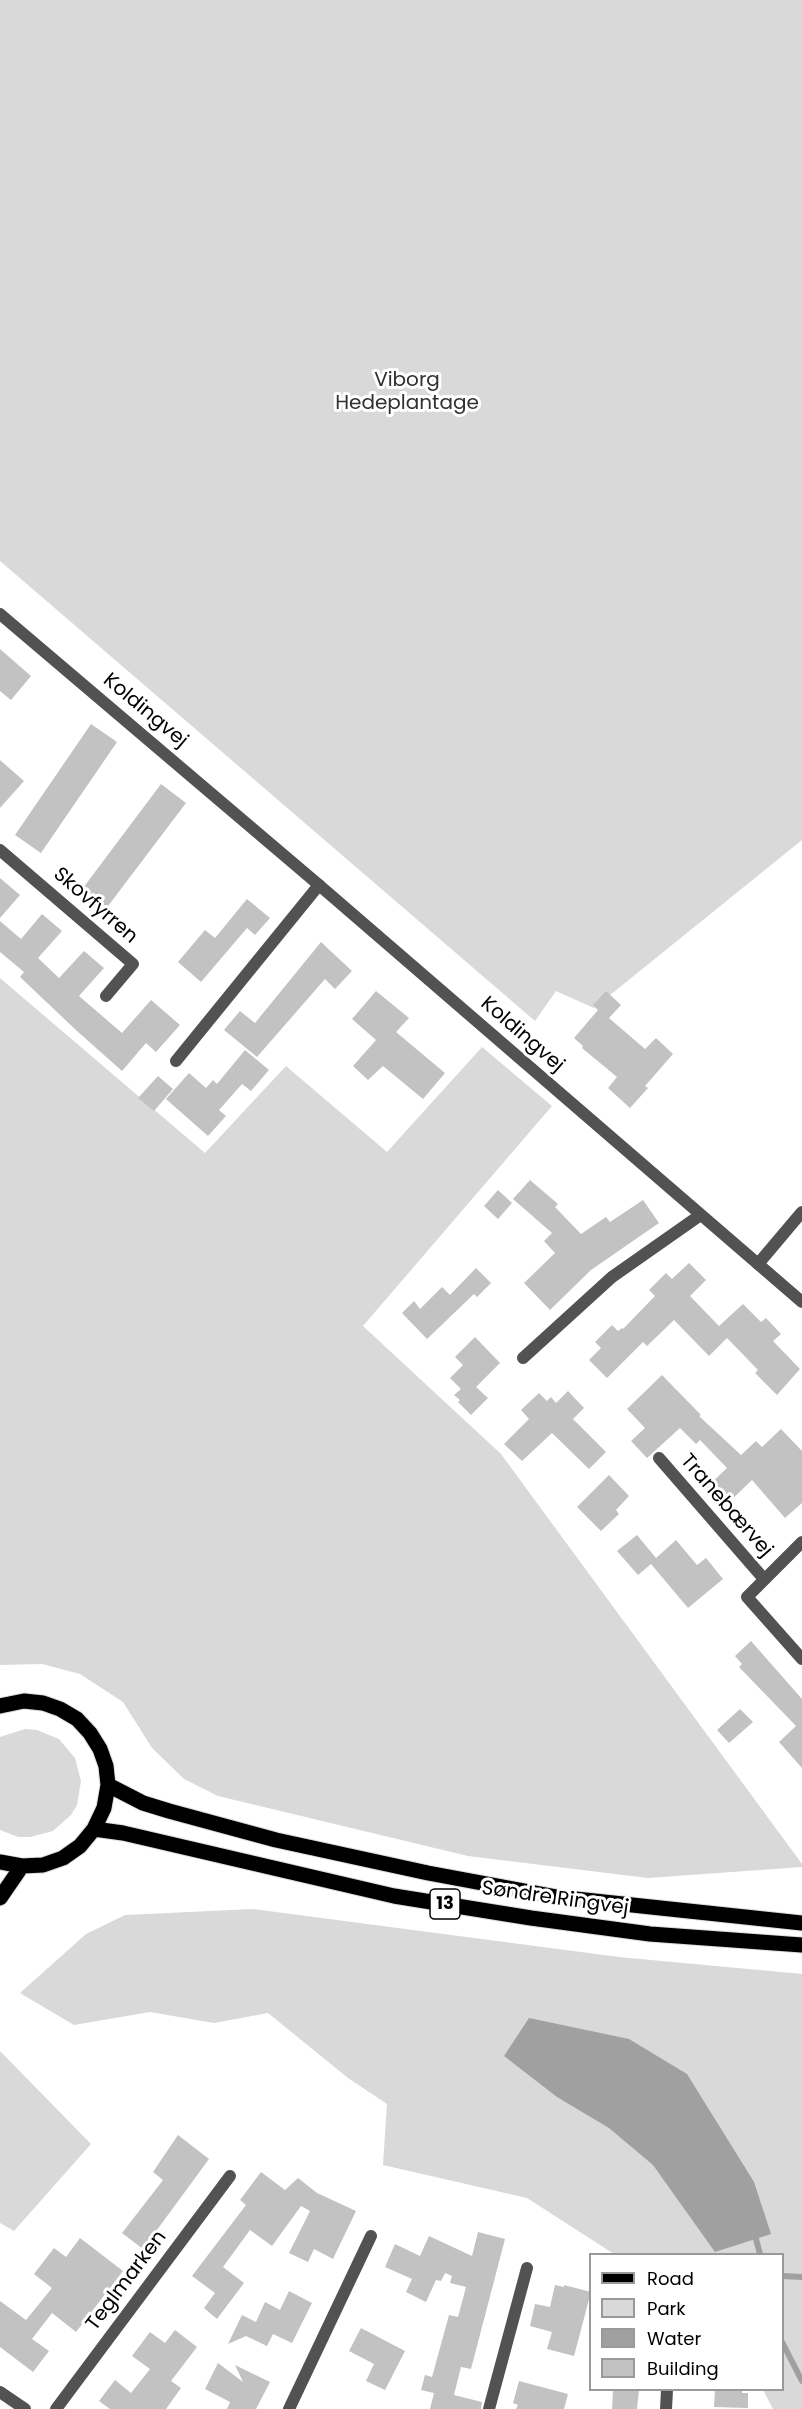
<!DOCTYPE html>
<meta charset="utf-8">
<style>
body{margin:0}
#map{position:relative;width:802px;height:2409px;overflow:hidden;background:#fff;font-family:Poppins,sans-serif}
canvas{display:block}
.legend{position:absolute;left:589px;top:2253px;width:195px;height:138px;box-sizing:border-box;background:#fff;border:2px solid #999;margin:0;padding:8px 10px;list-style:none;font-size:18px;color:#000}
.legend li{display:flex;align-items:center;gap:12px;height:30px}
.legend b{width:30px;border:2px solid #999}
</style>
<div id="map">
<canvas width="802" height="2409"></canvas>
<ul class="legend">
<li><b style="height:8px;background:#000"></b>Road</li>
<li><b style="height:16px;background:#d9d9d9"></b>Park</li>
<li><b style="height:16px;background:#a0a0a0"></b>Water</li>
<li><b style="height:16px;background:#c2c2c2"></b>Building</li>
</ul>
</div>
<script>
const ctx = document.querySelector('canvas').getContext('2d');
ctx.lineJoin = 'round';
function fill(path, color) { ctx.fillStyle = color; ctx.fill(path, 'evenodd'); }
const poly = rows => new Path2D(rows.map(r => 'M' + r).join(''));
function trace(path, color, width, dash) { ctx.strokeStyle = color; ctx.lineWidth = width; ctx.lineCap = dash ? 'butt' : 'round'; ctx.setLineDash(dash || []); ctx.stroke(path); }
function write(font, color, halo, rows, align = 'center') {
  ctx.font = font + ' Poppins,sans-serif'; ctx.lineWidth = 6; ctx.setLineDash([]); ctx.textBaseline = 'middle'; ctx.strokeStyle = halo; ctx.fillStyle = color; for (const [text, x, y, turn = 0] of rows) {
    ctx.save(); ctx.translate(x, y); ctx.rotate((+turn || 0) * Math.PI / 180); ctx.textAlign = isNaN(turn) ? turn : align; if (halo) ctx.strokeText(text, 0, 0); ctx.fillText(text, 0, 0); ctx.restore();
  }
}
const green = poly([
 [0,0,802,0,802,840,594,1008,556,991,535,1021,0,561],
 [0,978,205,1153,286,1066,387,1152,482,1047,552,1106,363,1326,501,1454,802,1864,802,1867,648,1878,468,1856,218,1796,184,1779,152,1748,123,1702,80,1674,42,1664,0,1665],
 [25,1729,37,1730,59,1739,75,1758,81,1781,77,1805,71,1815,53,1831,30,1837,18,1837,0,1830,0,1737],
 [253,1909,619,1957,802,1974,802,2409,773,2409,763,2390,782,2390,782,2254,614,2254,527,2198,383,2165,387,2104,348,2078,268,2013,214,2023,150,2012,74,2025,20,1993,86,1934,125,1915],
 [0,2051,91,2144,14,2231,0,2223]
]);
const water = poly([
 [529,2018,629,2039,687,2074,754,2182,771,2234,715,2252,653,2165,609,2128,557,2097,504,2056]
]);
const stream = poly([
 [756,2239,760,2254],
 [782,2276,802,2277],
 [782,2342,802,2381]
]);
const building = poly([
 [0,649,31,676,11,700,0,691],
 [91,724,117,742,41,853,15,835],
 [0,760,24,781,0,808],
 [161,784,186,803,105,910,80,892],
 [0,878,20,895,0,918],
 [247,899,270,918,255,935,247,928,201,982,178,962,205,930,215,938],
 [42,914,62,931,38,958,59,978,84,951,104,968,79,996,122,1033,151,1000,180,1025,156,1052,146,1043,122,1071,77,1031,20,977,24,972,0,952,0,921,21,939],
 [321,942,352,971,335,989,325,979,257,1057,224,1030,240,1011,255,1023],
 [376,991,409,1018,396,1032,445,1073,423,1099,383,1066,368,1080,353,1066,376,1040,352,1019],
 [606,991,621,1005,609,1018,645,1049,656,1038,673,1054,645,1086,648,1088,630,1108,608,1088,617,1077,582,1048,583,1046,574,1038,598,1010,593,1005],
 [245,1050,269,1070,251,1091,242,1084,219,1110,226,1116,208,1136,166,1099,189,1073,206,1088,213,1080,217,1084],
 [158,1076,173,1089,154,1111,138,1098],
 [530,1180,558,1204,555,1207,581,1234,606,1217,610,1222,643,1200,659,1223,591,1270,550,1310,524,1283,555,1253,544,1241,552,1233,513,1199],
 [498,1190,512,1203,498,1219,484,1206],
 [689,1263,706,1280,690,1296,719,1326,743,1304,761,1322,766,1318,781,1334,773,1341,800,1369,777,1395,755,1373,758,1370,727,1338,709,1356,674,1320,647,1346,643,1342,607,1378,589,1360,601,1348,595,1342,612,1325,618,1331,622,1328,623,1329,655,1296,649,1290,666,1273,672,1279],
 [476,1268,491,1283,477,1297,474,1294,427,1339,402,1313,414,1301,420,1309,442,1287,450,1295],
 [475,1337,500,1363,476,1387,488,1398,471,1415,458,1402,460,1400,454,1395,461,1389,450,1378,463,1365,455,1357],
 [662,1375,701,1415,699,1416,741,1455,756,1441,762,1447,781,1429,802,1451,802,1503,785,1518,752,1480,724,1507,706,1488,727,1468,700,1440,696,1444,680,1428,647,1458,631,1441,645,1428,627,1409],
 [568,1391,584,1408,573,1419,606,1452,589,1469,552,1433,522,1461,504,1444,529,1419,521,1410,539,1393,547,1401,551,1397,556,1403],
 [609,1475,629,1496,616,1510,619,1514,601,1531,577,1507],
 [637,1535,656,1558,676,1540,697,1565,706,1558,723,1579,688,1608,651,1564,638,1575,617,1551],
 [751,1641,802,1699,802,1768,779,1742,796,1726,739,1667,742,1664,735,1656],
 [740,1709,753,1722,729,1743,717,1730],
 [178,2135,209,2159,143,2249,122,2233,160,2184,163,2180,153,2172],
 [261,2172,285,2190,298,2178,317,2193,356,2211,333,2259,314,2249,308,2262,289,2253,310,2211,301,2206,272,2246,250,2230,223,2267,244,2283,217,2319,204,2308,215,2293,192,2276,246,2205,240,2200],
 [478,2232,505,2239,471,2369,461,2367,454,2395,482,2402,481,2409,430,2409,434,2393,421,2390,425,2375,432,2377,449,2315,458,2317,466,2287,450,2283,452,2276,445,2273,441,2281,436,2280,426,2302,406,2292,412,2279,385,2267,395,2244,420,2256,429,2236,472,2256],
 [80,2238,123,2271,76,2332,52,2313,32,2339,49,2351,33,2372,0,2347,0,2301,26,2320,52,2288,34,2274,54,2248,66,2257],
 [555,2285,564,2287,564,2285,591,2292,574,2356,547,2349,552,2332,530,2326,535,2304,550,2307],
 [289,2291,312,2303,292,2343,273,2334,267,2346,246,2336,228,2344,242,2315,256,2322,265,2302,280,2310],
 [361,2328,405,2351,385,2390,366,2381,374,2364,349,2351],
 [175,2330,197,2347,171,2381,181,2388,166,2409,110,2409,99,2401,115,2380,131,2393,150,2369,132,2356,150,2332,165,2343],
 [218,2363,243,2382,235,2365,270,2382,256,2409,227,2409,230,2402,205,2389],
 [519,2381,568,2394,564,2409,516,2409,518,2405,513,2403],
 [613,2390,639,2390,637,2409,612,2409],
 [715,2390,742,2390,742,2393,748,2393,748,2408,714,2407]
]);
const minor = poly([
 [0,850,133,964,106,996],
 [176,1061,319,885],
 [758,1264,802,1212],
 [523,1358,612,1277,699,1216],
 [659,1458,764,1579],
 [802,1542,747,1597,802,1659],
 [56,2409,230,2176],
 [289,2409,371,2236],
 [489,2409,527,2268],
 [666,2409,667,2390]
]);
const tertiary = poly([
 [0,614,319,885,802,1302],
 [0,2392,25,2409]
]);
const primary = poly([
 [0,1706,24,1701,43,1703,60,1709,77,1719,90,1733,100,1749,106,1766,108,1785,104,1808,94,1829,80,1846,63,1858,43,1865,22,1866,0,1862],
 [108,1785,143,1803,169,1811,276,1840,428,1873,557,1897,802,1923],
 [94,1829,123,1833,394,1896,531,1918,650,1934,802,1945],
 [0,1898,22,1866]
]);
const shields = [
 [445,1904,30]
];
const shieldNames = [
 ["13",445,1904]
];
const parkNames = [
 ["Viborg",407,381],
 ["Hedeplantage",407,404]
];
const streetNames = [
 ["Koldingvej",145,711,40],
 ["Skovfyrren",95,906,41],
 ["Koldingvej",522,1035,41],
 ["Tranebærvej",726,1506,49],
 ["Søndre Ringvej",555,1899,8],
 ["Teglmarken",127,2281,-53]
];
fill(green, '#d9d9d9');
fill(water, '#a0a0a0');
trace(stream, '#a0a0a0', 6);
fill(building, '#c2c2c2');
trace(primary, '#dbdbdb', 17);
trace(minor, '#525252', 12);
trace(tertiary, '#525252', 12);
trace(primary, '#000', 15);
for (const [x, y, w] of shields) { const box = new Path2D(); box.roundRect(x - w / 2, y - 15, w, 30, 4.5); ctx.fillStyle = '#fff'; ctx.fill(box); trace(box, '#000', 1.5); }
write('bold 18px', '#000', null, shieldNames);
write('20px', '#303030', '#fff', parkNames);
write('20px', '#000', '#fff', streetNames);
</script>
